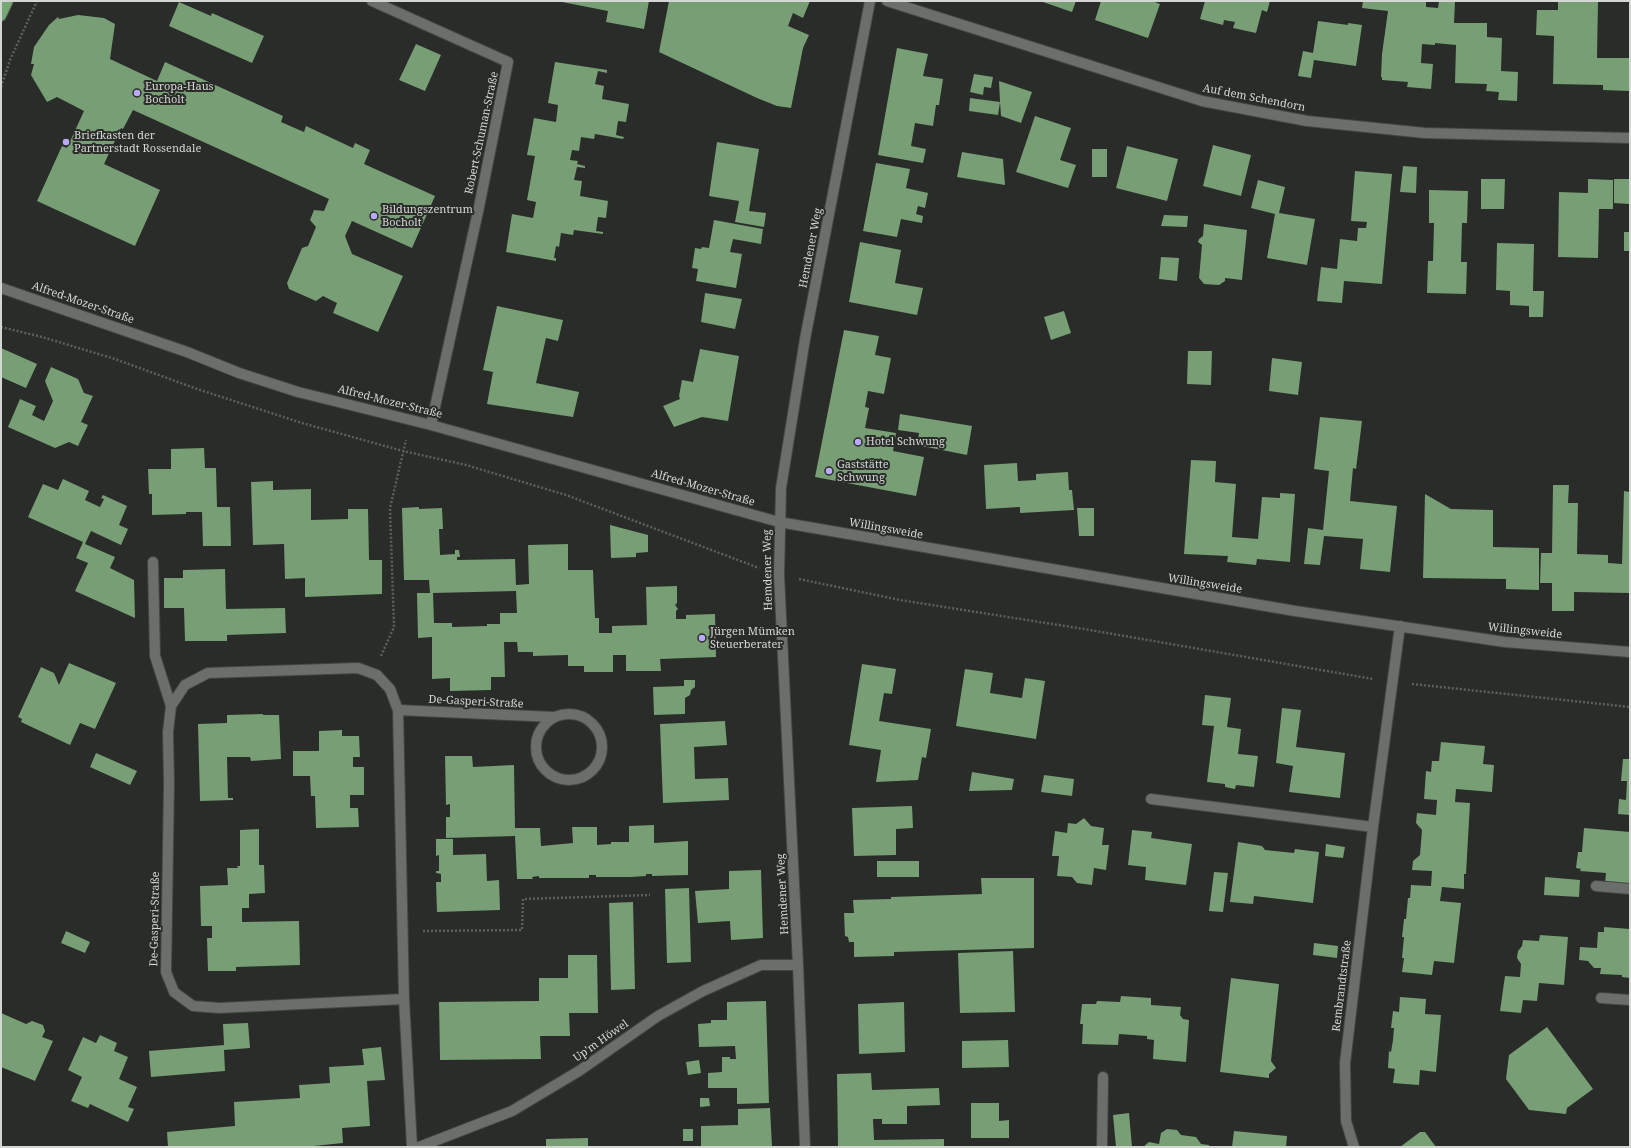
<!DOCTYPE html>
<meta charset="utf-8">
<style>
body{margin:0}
#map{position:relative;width:1631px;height:1148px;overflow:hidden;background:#292c28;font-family:"Noto Serif",serif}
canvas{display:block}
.frame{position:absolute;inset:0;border:2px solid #d4d6d4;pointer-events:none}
</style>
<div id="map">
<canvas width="1631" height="1148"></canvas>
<div class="frame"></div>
</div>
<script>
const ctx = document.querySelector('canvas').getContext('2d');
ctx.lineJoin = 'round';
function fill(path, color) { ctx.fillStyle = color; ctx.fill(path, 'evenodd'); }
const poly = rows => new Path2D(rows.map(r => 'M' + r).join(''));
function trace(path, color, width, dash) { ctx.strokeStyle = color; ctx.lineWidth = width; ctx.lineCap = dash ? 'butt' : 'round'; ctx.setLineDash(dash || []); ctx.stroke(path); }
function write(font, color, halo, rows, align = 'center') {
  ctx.font = font + ' "Noto Serif",serif'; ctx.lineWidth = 4; ctx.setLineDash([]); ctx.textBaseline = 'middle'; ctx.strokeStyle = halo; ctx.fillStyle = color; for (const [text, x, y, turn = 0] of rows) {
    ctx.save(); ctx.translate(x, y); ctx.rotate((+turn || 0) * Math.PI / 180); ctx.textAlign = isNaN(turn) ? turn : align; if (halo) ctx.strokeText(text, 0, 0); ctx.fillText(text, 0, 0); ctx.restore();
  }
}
const building = poly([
 [557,1,649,1,644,29,606,22,608,11],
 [669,1,810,1,803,18,793,13,788,26,809,35,803,48,791,108,777,106,757,98,659,52],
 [1040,1,1076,1,1072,12],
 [1101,1,1152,1,1160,4,1148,38,1095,20],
 [1205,1,1270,1,1267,12,1262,10,1256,33,1233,28,1235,22,1224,20,1223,25,1200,19],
 [1363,1,1426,1,1426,7,1438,8,1439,1,1455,1,1454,23,1487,23,1487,37,1502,38,1501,71,1518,72,1517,101,1498,100,1499,92,1486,91,1487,84,1455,83,1456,45,1435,43,1435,45,1422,44,1421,63,1433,64,1431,89,1407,87,1408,82,1382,80,1382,77,1381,77,1382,54,1388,11,1362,8],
 [1558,1,1598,2,1597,58,1630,58,1630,91,1603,90,1603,85,1553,84,1554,36,1536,35,1537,10,1558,10],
 [179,2,211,16,212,13,264,36,252,63,169,26],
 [78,15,104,18,115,24,110,59,157,81,165,62,283,116,281,122,304,132,306,126,353,148,355,143,370,150,364,164,435,196,412,248,352,221,345,236,352,254,403,276,378,332,333,313,337,303,323,296,316,301,289,289,287,283,302,248,308,246,316,227,310,220,314,210,324,211,329,199,133,110,123,129,121,128,104,164,160,190,135,246,37,201,62,146,67,148,84,111,57,97,47,102,31,75,34,64,31,64,34,47,49,25,58,17,59,19],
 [1318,21,1348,25,1348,23,1362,25,1356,66,1314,60,1311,78,1298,76,1303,51,1313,53],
 [416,44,441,55,425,91,399,80],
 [897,48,928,54,923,76,943,79,939,105,936,105,933,126,915,123,911,146,926,149,923,163,878,155],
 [555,62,607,70,607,73,598,71,595,84,604,86,602,99,629,104,626,122,618,121,616,135,624,137,623,139,595,134,594,139,581,137,579,151,572,150,570,160,578,161,577,164,585,166,585,168,577,167,574,180,582,181,580,196,608,201,606,218,598,217,596,231,603,232,603,234,574,230,573,235,561,233,559,247,556,246,554,258,556,258,556,261,506,252,512,214,533,218,536,202,527,200,535,156,527,155,534,118,556,122,558,105,548,103],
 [974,74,993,77,991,88,984,87,983,95,970,92],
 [999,81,1032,92,1021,123,1001,116,1000,102,998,115,969,111,970,98,1000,102],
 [1035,116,1071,128,1060,160,1076,165,1068,188,1016,172],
 [717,142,759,149,749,211,766,213,764,227,735,222,739,201,709,196],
 [1213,145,1251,155,1241,196,1203,186],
 [1127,146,1178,159,1167,201,1116,188],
 [1092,149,1107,149,1107,177,1092,177],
 [962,152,1003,159,1005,185,957,177],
 [876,163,910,169,906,188,928,193,925,208,918,206,916,214,923,216,922,223,901,219,897,237,863,231],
 [1403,166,1417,167,1416,193,1400,192],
 [1355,171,1392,174,1382,284,1344,281,1342,303,1317,301,1321,267,1337,269,1340,239,1357,241,1358,228,1366,228,1367,222,1351,221],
 [1481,179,1505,179,1504,209,1481,209],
 [1588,179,1613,180,1613,209,1599,209,1598,258,1558,257,1559,192,1588,193],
 [1614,179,1630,179,1629,204,1614,203],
 [1258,180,1285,187,1279,213,1315,219,1307,265,1267,258,1275,214,1251,208],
 [1429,190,1468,191,1467,223,1462,223,1461,262,1467,262,1466,294,1427,293,1428,261,1433,261,1434,223,1429,223],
 [1164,215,1188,216,1187,227,1161,226],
 [714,220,763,229,761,244,733,239,730,252,742,254,736,288,696,281,698,269,692,268,695,248,701,249,702,247,709,248],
 [1204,224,1247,230,1242,280,1225,278,1225,281,1219,285,1204,284,1199,278,1202,245,1198,242,1199,239,1203,236],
 [1624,232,1630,232,1630,251,1624,251],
 [860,242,901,250,895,283,923,288,917,315,849,302],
 [1497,243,1534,244,1533,291,1544,291,1543,317,1529,317,1529,306,1510,305,1510,291,1496,290],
 [1161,257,1179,258,1177,281,1159,279],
 [705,293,742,299,735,329,701,322],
 [497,306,563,320,558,341,546,338,536,383,579,392,573,417,487,404,493,372,483,370],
 [1064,311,1071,333,1051,340,1044,317],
 [844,330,879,336,875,355,891,358,884,394,868,391,865,407,869,408,865,428,896,433,893,451,924,457,916,496,815,477],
 [1,348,37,364,26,388,1,377],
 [700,349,739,356,728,421,702,417,674,427,663,406,680,399,679,396,682,380,693,382],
 [1188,351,1212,351,1211,385,1187,384],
 [1272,358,1302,362,1298,395,1269,391],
 [51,367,78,379,84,393,93,396,81,422,88,425,78,446,69,442,55,448,8,427,20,399,36,406,32,415,44,421,53,401,45,381],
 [900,414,972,426,967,455,917,445,919,433,898,430],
 [1320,417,1362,421,1356,469,1353,468,1350,501,1397,506,1390,572,1360,569,1363,539,1324,536,1320,565,1304,564,1308,528,1323,530,1329,471,1314,469],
 [204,448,205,468,216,468,217,507,230,507,231,546,203,546,202,512,186,512,186,514,152,515,152,494,149,494,148,469,171,469,171,449],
 [1191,460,1216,461,1215,482,1236,484,1232,537,1258,539,1262,497,1280,498,1280,493,1295,494,1290,562,1257,559,1256,565,1227,562,1228,556,1184,554],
 [1017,463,1018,481,1036,480,1036,474,1068,472,1069,490,1072,490,1074,510,1020,513,1020,507,986,509,984,465],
 [63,479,89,491,85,500,100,507,104,499,101,498,103,495,127,506,119,525,128,529,121,545,91,531,85,544,115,557,110,568,134,580,135,618,75,591,88,563,76,558,83,542,28,517,43,484,58,490],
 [273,481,273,490,311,489,311,520,348,519,348,509,368,509,369,560,382,560,382,594,305,597,305,578,285,579,284,544,253,545,251,482],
 [1553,485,1569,485,1568,503,1578,503,1577,554,1608,555,1608,563,1622,564,1624,491,1630,492,1630,593,1574,592,1574,611,1552,611,1552,583,1540,583,1541,553,1552,553],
 [1425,494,1451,509,1493,510,1493,547,1539,548,1539,590,1506,589,1506,579,1423,578],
 [419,507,419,509,442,508,443,529,439,529,440,555,455,554,455,550,459,550,460,557,457,557,457,560,515,559,516,585,529,584,528,545,568,544,568,570,593,570,595,618,599,618,599,633,612,633,612,626,647,625,646,587,677,586,677,603,675,605,678,609,676,611,676,619,686,619,686,615,715,614,716,657,660,659,661,671,626,671,626,655,613,655,613,672,584,672,584,666,568,666,568,655,533,656,533,652,518,652,517,642,504,642,505,677,491,677,491,690,450,691,450,678,432,679,432,637,418,638,417,593,430,593,429,580,404,580,402,508],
 [516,591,517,613,500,613,500,624,487,624,487,626,452,627,452,623,434,623,433,593],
 [1077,508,1094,508,1094,536,1079,536],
 [610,525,648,535,648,552,636,553,636,557,611,558],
 [225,569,226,609,285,608,286,633,227,635,227,641,185,641,184,608,164,608,164,578,183,578,183,570],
 [69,663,116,683,95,729,80,723,70,745,21,722,22,719,18,717,41,667,54,673,59,685],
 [862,664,896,669,892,694,884,693,879,721,931,729,926,758,922,757,918,780,876,782,881,750,849,745],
 [965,669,993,673,990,693,1022,698,1025,678,1045,681,1036,739,956,726],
 [684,680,695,680,695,687,691,690,690,695,685,698,685,714,654,715,653,687,684,686],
 [1205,695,1231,698,1227,727,1241,729,1238,754,1258,756,1254,787,1236,785,1235,789,1225,787,1225,784,1207,782,1214,726,1202,725],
 [1282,708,1301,710,1296,747,1345,753,1340,798,1289,792,1293,766,1276,763],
 [263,714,263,715,279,715,281,759,251,761,250,757,227,757,228,798,233,798,233,800,200,801,198,724,227,723,227,715],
 [725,721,727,745,694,747,695,779,728,778,729,800,663,803,660,724],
 [342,730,342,736,359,736,360,757,353,757,353,767,364,767,364,795,350,795,350,808,358,808,359,827,316,828,315,796,311,796,310,776,293,776,293,751,319,751,319,731],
 [1441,742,1485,746,1483,764,1494,765,1492,792,1456,789,1455,802,1470,803,1466,874,1464,874,1464,889,1442,887,1440,901,1461,903,1454,963,1434,961,1432,975,1402,972,1404,958,1402,958,1404,937,1402,937,1404,919,1406,919,1408,898,1410,898,1411,885,1431,886,1432,871,1412,870,1413,861,1420,855,1422,830,1416,823,1417,813,1436,815,1437,800,1424,799,1426,771,1431,772,1432,761,1439,761],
 [96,753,137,771,130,785,90,767],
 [445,756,472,756,473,767,514,765,515,828,540,828,541,846,573,843,572,827,597,827,597,845,611,844,611,842,629,842,629,826,654,825,654,843,688,841,688,875,652,876,652,874,646,874,646,876,631,877,596,877,596,875,589,875,589,878,539,878,539,876,532,877,533,879,517,879,515,836,446,838,446,817,450,817,450,804,446,805],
 [1623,759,1630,759,1630,815,1618,814,1619,799,1626,800,1627,781,1621,781],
 [972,772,1014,779,1012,790,969,791],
 [1044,775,1074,779,1072,796,1041,792],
 [912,806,913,828,896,829,896,855,854,856,852,808],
 [1084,818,1091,826,1104,828,1102,845,1109,845,1106,870,1094,868,1092,885,1077,883,1072,877,1057,876,1059,856,1052,856,1055,831,1067,833,1068,823,1076,824],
 [1584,828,1630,832,1630,884,1605,883,1606,873,1580,871,1581,869,1576,868,1578,852,1582,852],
 [259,829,259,865,264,865,265,893,249,894,249,908,242,908,242,922,299,921,300,965,236,967,236,971,208,971,207,938,212,938,212,926,201,926,200,886,228,885,227,868,238,868,237,866,240,866,240,830],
 [1132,830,1152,832,1151,838,1192,844,1186,885,1145,880,1146,867,1128,865],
 [436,839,453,839,453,855,486,854,487,881,499,880,500,910,437,912,436,882,441,882,441,874,436,873,436,871,439,871,439,855,436,856],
 [1238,842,1262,846,1265,850,1275,851,1294,853,1295,849,1319,852,1313,903,1254,896,1253,904,1230,902],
 [1326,844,1345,847,1343,858,1325,856],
 [877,861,919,861,919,877,877,877],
 [761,870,763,938,731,940,730,921,698,923,695,891,729,889,729,871],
 [1214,872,1228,873,1223,912,1209,911],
 [1545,877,1580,880,1579,897,1544,895],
 [981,878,1034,878,1034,948,894,952,894,956,854,957,854,942,849,942,848,937,845,936,844,913,854,913,853,900,891,899,891,897,982,894],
 [689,888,691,962,667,963,665,889],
 [633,902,635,989,611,990,609,903],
 [1604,927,1630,929,1630,978,1622,977,1622,975,1600,974,1601,968,1594,968,1588,961,1579,960,1580,947,1597,948,1598,932,1604,932],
 [66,931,90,942,85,953,61,943],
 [1540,935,1568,937,1564,985,1539,983,1537,1001,1523,1000,1521,1013,1500,1011,1505,976,1520,977,1521,964,1517,958,1518,951,1522,946,1523,940,1539,941],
 [1314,943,1338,946,1337,958,1313,955],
 [1013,951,1015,1012,960,1013,958,953],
 [568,955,597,955,598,1013,569,1013,570,1036,540,1036,541,1059,440,1060,439,1002,539,1001,539,978,568,978],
 [1231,978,1279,984,1271,1061,1276,1068,1269,1074,1269,1078,1220,1072],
 [1121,996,1151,998,1151,1005,1181,1007,1180,1015,1183,1019,1189,1020,1186,1062,1153,1059,1154,1040,1147,1039,1147,1036,1119,1034,1118,1045,1082,1044,1083,1024,1080,1024,1082,1004,1096,1004,1097,1001,1120,1002],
 [1400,997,1426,999,1425,1014,1441,1015,1436,1072,1420,1070,1419,1085,1393,1083,1395,1069,1388,1068,1389,1051,1391,1052,1393,1040,1394,1028,1391,1028,1393,1011,1399,1012],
 [766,1001,769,1103,737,1104,737,1088,708,1088,708,1073,722,1072,722,1057,730,1057,730,1059,736,1059,735,1046,699,1047,698,1024,711,1023,711,1020,727,1020,727,1002],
 [904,1002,905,1052,859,1054,858,1004],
 [1,1013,26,1024,32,1021,43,1025,45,1031,42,1037,53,1041,35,1081,1,1067],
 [248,1023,250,1048,224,1050,225,1071,151,1077,149,1051,224,1045,223,1024],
 [1547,1027,1593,1089,1567,1108,1566,1114,1529,1110,1506,1079,1509,1055],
 [100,1035,117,1043,114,1051,128,1057,119,1079,137,1087,128,1107,134,1109,128,1122,90,1104,88,1108,71,1101,82,1077,68,1070,83,1037,96,1043],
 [1008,1040,1009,1067,962,1068,962,1041],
 [381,1047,385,1080,367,1081,370,1126,342,1128,343,1143,304,1147,168,1147,167,1132,235,1126,234,1102,300,1098,299,1085,330,1083,329,1067,364,1065,362,1049],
 [699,1060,701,1073,688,1075,686,1062],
 [871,1073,872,1090,939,1088,940,1105,907,1106,907,1124,882,1124,882,1119,873,1119,874,1140,944,1139,944,1147,838,1147,837,1074],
 [700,1098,709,1098,710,1106,700,1107],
 [971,1103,999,1103,999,1121,1009,1120,1009,1138,971,1138],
 [770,1108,772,1147,701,1147,701,1126,738,1125,738,1109],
 [1129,1113,1132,1147,1116,1147,1113,1115],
 [683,1129,693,1129,693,1141,683,1141],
 [1167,1129,1177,1130,1181,1135,1196,1137,1201,1144,1209,1145,1209,1147,1143,1147,1149,1142,1159,1144,1161,1133],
 [1234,1131,1287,1136,1286,1147,1232,1147],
 [1420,1132,1425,1132,1436,1147,1400,1147],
 [588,1138,588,1147,546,1147,546,1139]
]);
const path = poly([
 [1,87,10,60,37,1],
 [1,327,42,337,115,359,197,389,302,423,403,451,466,465,566,495,759,568],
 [799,579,900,600,1084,629,1373,679],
 [381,656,394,627,390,508,406,440],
 [1412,684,1630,707],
 [423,931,522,930,523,899,650,895]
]);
const minor = poly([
 [372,1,508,62,479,207,431,425],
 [887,1,1202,101,1307,121,1425,133,1630,138],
 [1,288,187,352,239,373,298,392,431,425,779,522,1295,611,1505,642,1630,652],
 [153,562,155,656,171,706],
 [398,710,554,717],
 '536 747a33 33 0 1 1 66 0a33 33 0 1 1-66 0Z',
 [1151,799,1373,827],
 [1596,886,1630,889],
 [1601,998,1630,1000],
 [404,999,220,1008,193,1006,174,992,166,972,169,784,168,732,171,706,185,685,208,673,358,668,377,675,390,689,398,710,404,999,412,1147],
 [419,1147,512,1111,579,1071,658,1016,703,991,761,965,798,965],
 [805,1147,798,965,779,575,781,488,805,339,870,1],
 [1102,1147,1103,1077],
 [1354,1147,1346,1121,1345,1063,1373,827,1400,626]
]);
const major = poly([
 [1,16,8,1]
]);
const markers = [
 [137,93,4,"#baaaf6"],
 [66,142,4,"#baaaf6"],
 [374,216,4,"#baaaf6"],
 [858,442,4,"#baaaf6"],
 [829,471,4,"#baaaf6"],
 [702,638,4,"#baaaf6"]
];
const poiNames = [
 ["Europa-Haus",145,87],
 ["Bocholt",145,100],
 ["Briefkasten der",74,136],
 ["Partnerstadt Rossendale",74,149],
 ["Bildungszentrum",382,210],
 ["Bocholt",382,223],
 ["Hotel Schwung",866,442],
 ["Gaststätte",837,465],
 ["Schwung",837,478],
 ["Jürgen Mümken",710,632],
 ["Steuerberater",710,645]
];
const streetNames = [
 ["Auf dem Schendorn",1254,98,11],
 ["Robert-Schuman-Straße",482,133,-78],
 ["Hemdener Weg",811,248,-79],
 ["Alfred-Mozer-Straße",83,303,19],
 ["Alfred-Mozer-Straße",390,402,14],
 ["Alfred-Mozer-Straße",703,488,16],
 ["Willingsweide",886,529,10],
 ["Hemdener Weg",768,570,-91],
 ["Willingsweide",1205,584,9],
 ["Willingsweide",1525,631,6],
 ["De-Gasperi-Straße",476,702,3],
 ["Hemdener Weg",783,894,-93],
 ["De-Gasperi-Straße",155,919,-89],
 ["Rembrandtstraße",1342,986,-83],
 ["Up'm Höwel",601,1041,-35]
];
fill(building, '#779e74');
trace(minor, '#444644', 12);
trace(major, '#444644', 12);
trace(path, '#5d605c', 2.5, [2, 2]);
trace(minor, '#6b6f6b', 10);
trace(major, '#78a776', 10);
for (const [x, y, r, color] of markers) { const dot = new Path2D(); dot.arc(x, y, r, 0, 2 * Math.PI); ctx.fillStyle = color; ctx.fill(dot); trace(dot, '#292c28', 1.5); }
write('11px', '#d4d6d4', '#292c28', poiNames, 'left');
write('11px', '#d4d6d4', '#292c28', streetNames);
</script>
